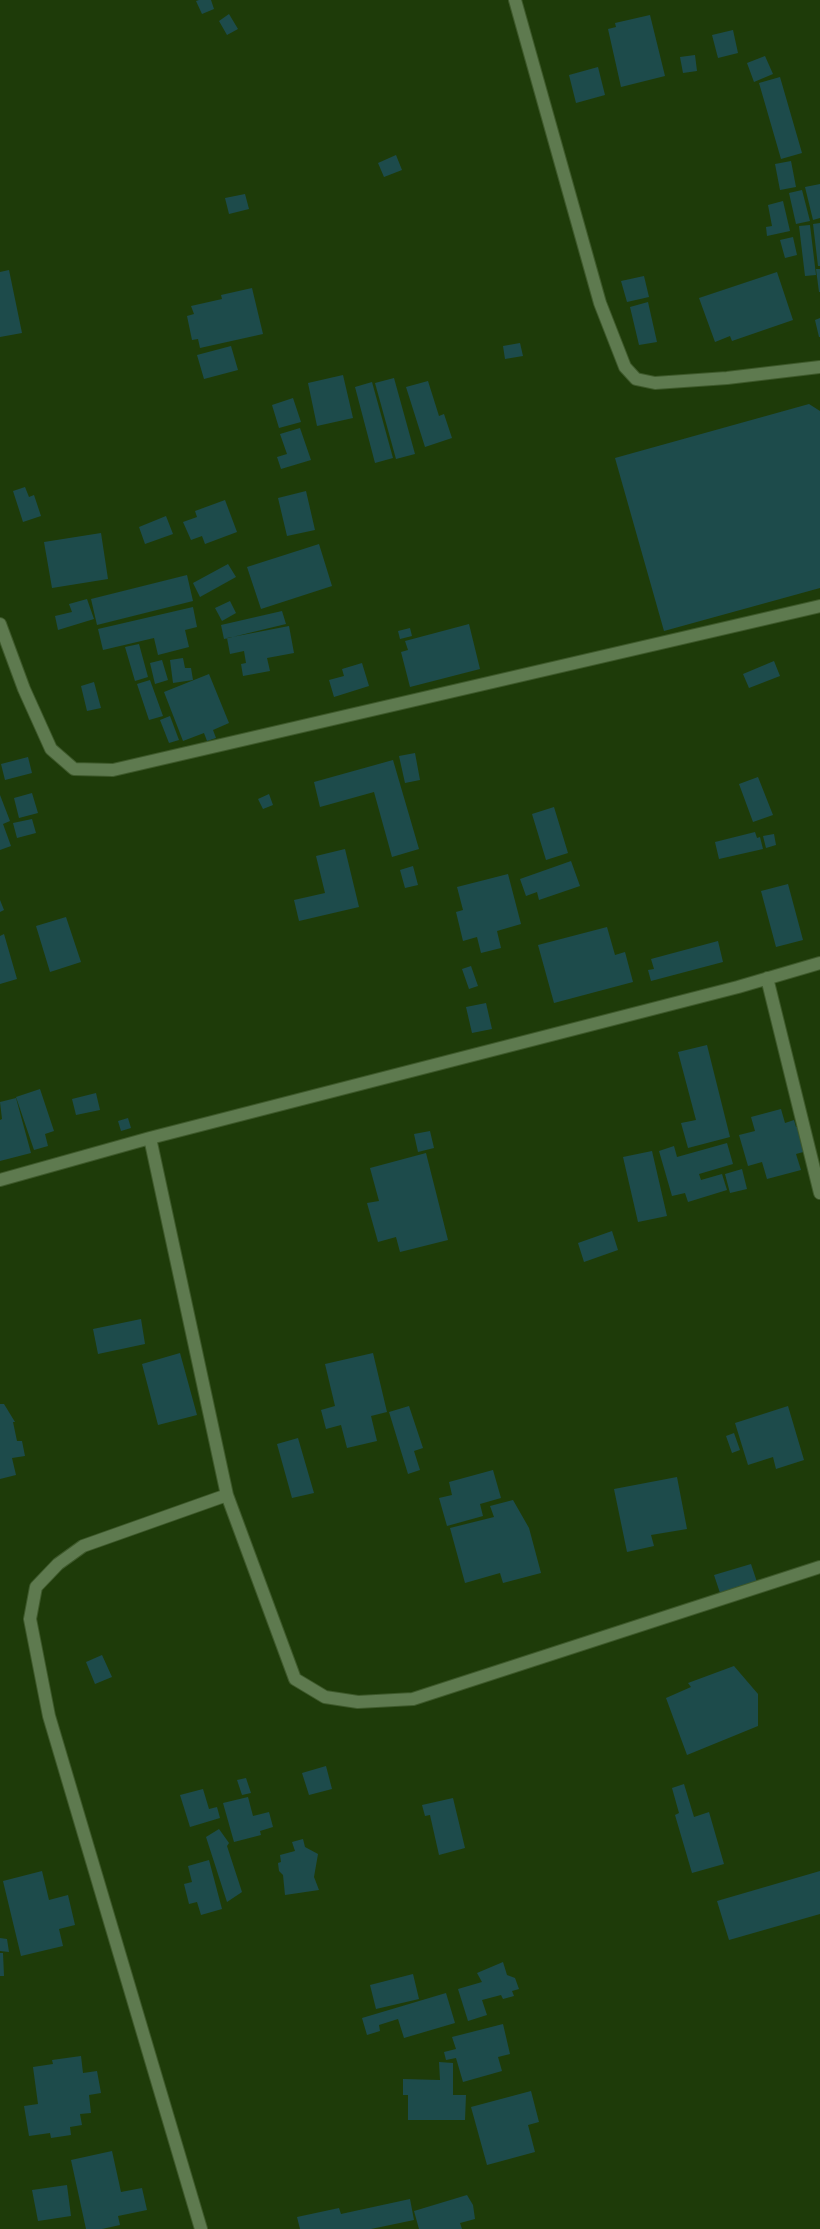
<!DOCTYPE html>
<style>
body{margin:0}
canvas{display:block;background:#1e3b09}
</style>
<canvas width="820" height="2229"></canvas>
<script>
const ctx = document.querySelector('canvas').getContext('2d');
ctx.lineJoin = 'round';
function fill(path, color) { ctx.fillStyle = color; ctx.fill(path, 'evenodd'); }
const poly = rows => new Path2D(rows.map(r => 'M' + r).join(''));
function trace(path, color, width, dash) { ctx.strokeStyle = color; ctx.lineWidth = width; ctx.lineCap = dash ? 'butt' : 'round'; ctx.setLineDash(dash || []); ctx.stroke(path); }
const building = poly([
 [199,0,211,0,214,9,202,14,196,1],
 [229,14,238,29,227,35,219,21],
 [650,15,665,76,621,87,608,29,616,27,615,23],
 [733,30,738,53,718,58,712,35],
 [695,55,697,71,683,73,680,57],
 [765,56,773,74,754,82,747,63],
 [598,67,605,95,576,103,569,75],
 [780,77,802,153,781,159,759,83],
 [396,155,402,170,384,177,378,163],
 [791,161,796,187,780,190,775,164],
 [820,184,820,218,813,220,805,187],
 [802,190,810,221,796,224,789,193],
 [245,194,249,209,229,214,225,198],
 [783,201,790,231,767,236,766,227,772,226,768,205],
 [820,223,820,266,818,266,813,224],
 [810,225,816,275,805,276,799,226],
 [793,237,797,255,785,258,780,240],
 [816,269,820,269,820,292,819,292],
 [9,270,22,333,0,337,0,272],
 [777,272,793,320,732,341,730,336,715,342,699,298],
 [644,276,649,297,627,302,621,281],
 [252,288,263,334,200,348,198,339,192,340,187,316,194,314,191,306,222,299,221,295],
 [648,302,657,342,639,345,630,307],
 [820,318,820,337,819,337,815,320],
 [520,343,523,356,505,359,503,346],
 [231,346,238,370,204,379,197,355],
 [343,375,353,418,317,426,308,383],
 [394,378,415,454,396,459,375,383],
 [428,381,439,416,444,414,452,438,425,447,406,387],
 [372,382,393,458,375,463,355,387],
 [293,398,301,422,279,428,272,405],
 [809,404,820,411,820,588,664,631,615,458],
 [300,428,311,460,281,469,277,457,287,454,280,434],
 [25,487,29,497,34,495,41,516,23,522,13,491],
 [306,491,315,530,287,536,278,498],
 [225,500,237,532,205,544,202,536,191,540,183,522,197,517,195,511],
 [166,516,173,534,145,544,139,527],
 [101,533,108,579,52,588,44,542],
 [319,544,332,586,261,609,247,567],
 [228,564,236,577,200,597,193,583],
 [187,575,193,601,97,625,91,599],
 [87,599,94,619,58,630,55,616,72,612,69,604],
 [230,601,236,613,222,621,215,608],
 [193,607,197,627,185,630,189,647,158,655,154,638,103,650,98,629],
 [282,611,286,624,224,639,221,625],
 [469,624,480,669,410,687,401,652,408,650,405,641],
 [289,626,294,653,267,658,270,671,243,676,241,664,246,663,244,651,230,654,227,638],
 [410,628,412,636,400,639,398,631],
 [139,644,148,677,135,681,125,647],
 [183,658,185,668,191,668,193,680,173,683,170,660],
 [162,660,168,680,155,684,150,663],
 [774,661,780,676,749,688,743,674],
 [362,663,369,686,334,697,329,680,344,676,342,669],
 [209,674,229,723,213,730,216,738,207,741,204,733,183,741,164,692],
 [150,680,163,716,149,720,137,684],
 [94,682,101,708,87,711,81,686],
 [170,716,179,740,169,743,160,720],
 [415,753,420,780,405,783,399,756],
 [28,757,32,773,5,780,1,764],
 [393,760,419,849,392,857,374,792,320,807,314,782],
 [758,777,773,815,753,822,739,784],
 [32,793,38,813,19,818,14,798],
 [269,794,273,805,263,809,258,799],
 [0,795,10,821,3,824,11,846,0,850],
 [554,807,568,853,546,860,532,814],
 [32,819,36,833,17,838,13,823],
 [755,832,757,838,760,837,763,849,719,859,715,842],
 [774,834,776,845,766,848,763,836],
 [345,849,359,907,299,921,294,900,325,893,316,856],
 [571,861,580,886,539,900,537,892,526,896,520,879],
 [413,866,418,885,405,888,400,870],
 [508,874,521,924,497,931,501,948,481,953,477,937,463,941,456,912,463,910,457,887],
 [788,884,803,940,776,947,761,891],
 [0,900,4,910,0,912],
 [66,917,81,962,50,972,36,926],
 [607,927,615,955,625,952,633,982,554,1003,538,945],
 [4,934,17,979,0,984,0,936],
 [718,941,723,962,651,981,648,970,654,969,651,959],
 [471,966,478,986,469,989,462,969],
 [486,1003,492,1029,472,1033,466,1007],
 [707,1045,730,1137,688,1148,681,1123,696,1120,678,1052],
 [40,1089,54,1131,45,1134,48,1146,34,1150,16,1097],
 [96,1093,100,1110,76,1115,72,1099],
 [16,1098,31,1153,0,1161,0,1120,2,1119,0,1102],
 [781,1109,785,1123,794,1120,796,1127,800,1126,807,1151,796,1154,801,1170,767,1179,762,1162,748,1166,739,1135,755,1131,751,1117],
 [128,1118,131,1128,121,1131,118,1121],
 [430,1131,434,1148,418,1152,414,1134],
 [727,1143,733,1164,699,1174,701,1180,722,1174,727,1190,688,1202,685,1193,672,1196,659,1151,674,1146,677,1157],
 [652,1151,667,1216,638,1222,623,1157],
 [426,1153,448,1240,400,1252,396,1237,378,1242,367,1203,379,1201,370,1168],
 [742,1169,747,1189,730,1193,725,1174],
 [612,1231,618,1250,584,1262,578,1243],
 [141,1319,145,1344,98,1354,93,1329],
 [180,1353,197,1415,158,1425,142,1364],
 [373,1353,387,1412,371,1416,377,1441,347,1448,341,1425,326,1429,321,1410,335,1406,325,1364],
 [0,1404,4,1404,15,1422,13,1422,17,1441,22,1441,25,1456,12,1458,16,1475,0,1479],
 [409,1406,423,1448,414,1451,420,1470,408,1474,389,1412],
 [788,1406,804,1460,776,1469,773,1457,748,1465,735,1423],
 [734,1433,740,1450,732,1453,726,1436],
 [298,1438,314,1493,292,1498,277,1444],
 [493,1470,501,1498,480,1504,483,1516,447,1526,439,1498,452,1495,449,1482],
 [677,1477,687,1529,651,1535,654,1546,627,1552,614,1489],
 [513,1500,529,1528,541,1573,503,1583,500,1573,465,1583,450,1528,494,1517,490,1506],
 [751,1564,757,1582,720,1593,714,1575],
 [102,1655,112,1677,95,1684,86,1662],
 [734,1666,758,1694,758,1726,687,1755,666,1698,691,1687,688,1683],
 [326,1766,332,1789,309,1795,302,1773],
 [246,1778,251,1793,242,1795,237,1780],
 [684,1784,694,1817,709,1812,724,1864,692,1873,675,1815,679,1813,672,1788],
 [203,1789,209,1809,217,1807,220,1818,190,1827,180,1795],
 [248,1797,253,1816,269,1812,273,1827,260,1831,261,1835,234,1842,223,1803],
 [453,1798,465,1848,439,1855,430,1815,425,1816,422,1805],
 [219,1829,229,1843,227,1846,242,1892,227,1902,206,1837],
 [303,1839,305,1847,318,1854,314,1877,319,1890,285,1895,283,1875,279,1871,278,1863,281,1862,280,1855,295,1851,292,1842],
 [209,1860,222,1909,201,1915,197,1902,189,1904,184,1884,192,1882,188,1866],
 [42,1871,49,1900,68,1895,75,1925,59,1929,63,1946,21,1956,3,1881],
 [820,1871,820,1914,729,1940,717,1901],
 [0,1938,7,1939,9,1952,0,1951],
 [0,1953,3,1953,4,1976,0,1976],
 [503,1962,507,1975,515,1978,519,1989,512,1991,514,1996,503,1999,501,1995,482,2000,487,2015,468,2021,458,1989,482,1982,477,1973],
 [413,1974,419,1999,376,2009,370,1985],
 [446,1993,455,2023,404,2038,398,2019,379,2025,380,2031,367,2035,362,2018],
 [503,2024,510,2054,498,2057,502,2071,463,2082,456,2058,446,2060,444,2052,456,2049,452,2037],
 [81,2056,83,2073,97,2071,101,2093,89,2095,91,2113,80,2114,82,2125,70,2127,71,2135,51,2138,50,2133,29,2136,24,2106,38,2104,33,2067,53,2064,52,2060],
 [439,2062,453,2063,453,2095,466,2095,465,2120,408,2120,408,2095,403,2095,403,2079,440,2080],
 [531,2091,539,2122,528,2125,535,2152,487,2165,471,2107],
 [112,2151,121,2192,142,2188,147,2210,118,2216,120,2225,102,2229,86,2229,71,2160],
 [67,2185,71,2216,38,2221,32,2190],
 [467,2195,473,2205,475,2219,460,2223,462,2229,419,2229,414,2211],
 [410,2199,414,2220,371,2229,300,2229,297,2217,339,2208,341,2214]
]);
const minor = poly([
 [515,0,600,303,625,367,636,379,655,383,727,378,820,367],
 [0,624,24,689,51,749,74,769,113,770,820,606],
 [767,978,820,1193],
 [150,1138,227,1495,295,1679,325,1697,358,1702,413,1699,820,1567],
 [0,1180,150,1138,738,987,820,963],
 [201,2229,49,1716,30,1619,36,1587,58,1564,83,1546,227,1495]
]);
fill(building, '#1d4b4b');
trace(minor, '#3e592b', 14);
trace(minor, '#5e7a4f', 12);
</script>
